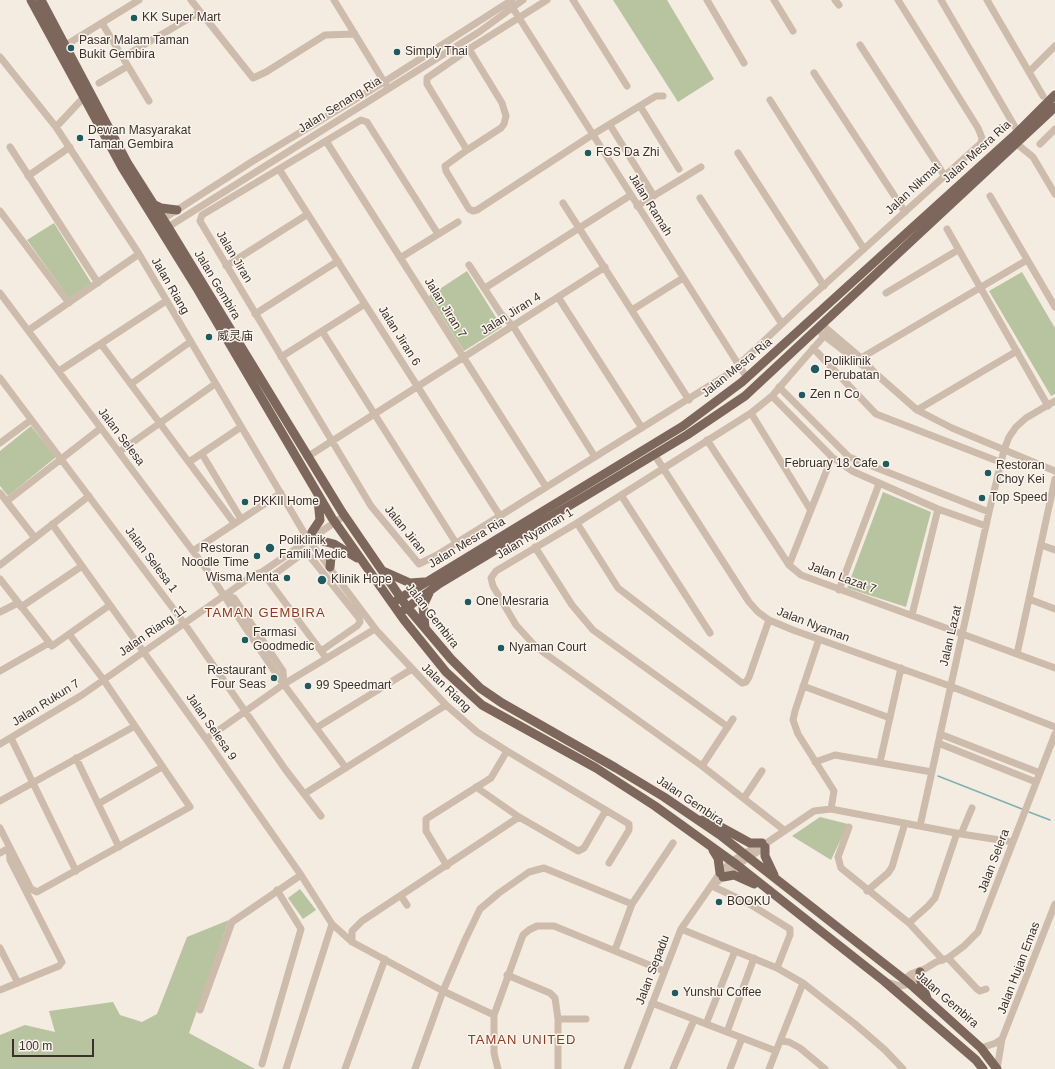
<!DOCTYPE html>
<meta charset="utf-8">
<style>
body{margin:0}
#map{position:relative;width:1055px;height:1069px;overflow:hidden;background:#f4ebe1;font-family:Arial,sans-serif}
canvas{display:block}
.scale{position:absolute;left:12px;top:1039px;width:82px;height:18px;box-sizing:border-box;border:2px solid #3b302b;border-top:0;padding-left:5px;font-size:12px;line-height:14px;white-space:nowrap;color:#3b302b;-webkit-text-stroke:3px #fbf5ee;paint-order:stroke}
</style>
<div id="map">
<canvas width="1055" height="1069"></canvas>
<div class="scale">100 m</div>
</div>
<script>
const ctx = document.querySelector('canvas').getContext('2d');
ctx.lineJoin = 'round';
function fill(path, color) { ctx.fillStyle = color; ctx.fill(path, 'evenodd'); }
const poly = rows => new Path2D(rows.map(r => 'M' + r).join(''));
function trace(path, color, width, dash) { ctx.strokeStyle = color; ctx.lineWidth = width; ctx.lineCap = dash ? 'butt' : 'round'; ctx.setLineDash(dash || []); ctx.stroke(path); }
function write(font, color, halo, rows, align = 'center') {
  ctx.font = font + ' Arial,"Noto Sans SC",sans-serif'; ctx.lineWidth = 3; ctx.setLineDash([]); ctx.textBaseline = 'middle'; ctx.strokeStyle = halo; ctx.fillStyle = color; for (const [text, x, y, turn = 0] of rows) {
    ctx.save(); ctx.translate(x, y); ctx.rotate((+turn || 0) * Math.PI / 180); ctx.textAlign = isNaN(turn) ? turn : align; if (halo) ctx.strokeText(text, 0, 0); ctx.fillText(text, 0, 0); ctx.restore();
  }
}
const green = poly([
 [613,0,667,0,714,79,678,102],
 [54,223,92,284,69,298,27,240],
 [467,271,502,327,464,351,429,296],
 [1022,272,1055,328,1055,394,1051,396,989,291],
 [31,426,56,457,8,496,0,486,0,451],
 [883,492,931,512,906,607,847,588],
 [820,817,848,824,831,860,792,836],
 [300,889,316,910,303,919,288,898],
 [229,920,189,1033,255,1069,0,1069,0,1035,25,1025,55,1032,49,1011,113,1002,120,1015,142,1022,157,1014,187,937]
]);
const stream = poly([
 [938,776,1022,809],
 [1029,812,1050,820]
]);
const minor = poly([
 [191,0,253,78,266,72,325,35,355,34],
 [334,0,386,85],
 [573,0,627,86],
 [707,0,744,63],
 [774,0,793,31],
 [835,0,839,5],
 [941,0,1018,132],
 [987,0,1043,96],
 [509,2,747,378],
 [102,23,149,101],
 [860,45,944,175],
 [61,48,139,0],
 [469,49,502,103,506,116,504,124,501,128,467,150,445,166,446,171,469,209,473,211,477,210,592,135,656,96,663,96],
 [0,57,56,127,139,254,306,536],
 [123,57,200,12],
 [1029,72,1055,46],
 [814,73,905,212],
 [99,83,128,66],
 [770,100,864,249],
 [640,106,679,169],
 [610,125,654,196],
 [56,127,86,95],
 [326,141,546,487],
 [1017,144,1033,157,1055,194],
 [1040,144,1055,129],
 [10,147,98,283],
 [467,150,427,84,427,78,469,49,547,0],
 [738,153,824,286],
 [279,169,500,516],
 [28,176,70,147],
 [990,196,1055,307],
 [700,198,782,324],
 [563,203,689,400],
 [637,206,701,167],
 [0,211,69,303],
 [163,219,253,161,384,82,512,0],
 [168,227,479,32,523,0],
 [947,229,1048,406],
 [438,234,367,122,361,120,202,215,200,221,371,506,419,564,437,555,730,373,802,305,981,143,982,138,978,128,898,0],
 [400,258,458,222],
 [469,265,501,314,513,326,595,457],
 [226,266,308,214],
 [485,288,631,195],
 [0,293,207,570,279,678,346,768],
 [886,293,958,250],
 [558,297,642,428],
 [632,310,683,278],
 [255,314,338,261],
 [821,324,861,358,875,373,917,410,952,428,1055,471],
 [29,330,139,254],
 [322,331,456,543],
 [822,334,866,368],
 [101,344,234,523],
 [813,348,876,414,1000,462],
 [281,357,365,304],
 [861,358,1027,260],
 [59,371,166,301],
 [0,378,184,623,285,769,321,816],
 [131,384,190,342],
 [779,387,849,457,989,512],
 [772,396,832,457,852,471,938,509,986,526],
 [917,410,1017,351],
 [751,413,810,509],
 [707,440,789,565,801,575,1055,668],
 [0,443,31,420],
 [119,452,215,384],
 [202,454,241,519],
 [654,454,749,602,758,612,769,620,793,630,950,686,1055,727],
 [307,457,605,267],
 [189,462,241,427],
 [0,493,35,538],
 [621,495,710,633],
 [7,501,101,428],
 [577,523,618,588,742,683,746,682,749,677,769,620],
 [52,524,206,739,301,875,332,924,352,942,367,950,443,991,494,1015],
 [308,539,377,631,446,705,477,732,507,751,629,824,629,830,609,863],
 [1041,545,1055,550],
 [535,547,572,605,593,630,728,727],
 [193,551,281,493],
 [0,565,89,496],
 [789,565,832,457],
 [266,577,324,655],
 [0,579,52,646,110,605],
 [268,579,302,554,308,554,359,618,360,622,357,626,321,651],
 [839,590,879,484],
 [225,595,234,598,283,671,284,684],
 [1029,599,1055,609],
 [21,607,82,566],
 [0,612,18,603],
 [912,615,938,509],
 [819,639,795,711,793,720,798,734,834,791,831,809],
 [1017,654,1055,479],
 [0,671,49,643],
 [803,686,890,718],
 [316,728,412,669],
 [940,734,1040,773],
 [11,738,76,871],
 [206,739,284,684,375,629],
 [938,743,1036,782],
 [0,744,82,695,255,574,262,572,344,516],
 [76,758,119,847],
 [815,762,835,755,932,772],
 [880,762,901,668],
 [702,766,733,719],
 [476,787,519,817,578,851,584,848,606,810],
 [304,794,446,705],
 [744,798,762,771],
 [0,801,135,726],
 [98,804,162,767],
 [920,826,989,512,1004,450,1009,437,1016,427,1026,418,1055,401],
 [849,827,838,857,841,868,909,923,943,960],
 [0,828,31,889,37,892,190,807,103,679,69,634],
 [784,830,702,766,536,647,516,625,493,586,491,578,496,571,577,523,751,413,772,396,824,336],
 [961,834,972,808],
 [0,853,9,848],
 [447,866,426,831,426,819,491,778,507,751],
 [712,886,737,865,765,847,768,842,814,811,831,809,961,834,1013,842],
 [712,886,748,903,790,929,790,935,777,968],
 [867,891,888,873,892,867,905,823],
 [401,896,407,905],
 [909,923,928,906,935,898,957,833],
 [681,929,777,968,803,983,855,1024,885,1050,903,1069],
 [352,942,352,931,362,921,519,817],
 [0,948,18,983],
 [615,950,632,904,673,843],
 [948,958,977,989,980,991,986,989],
 [507,975,550,993,555,998,558,1019,558,1069],
 [905,979,911,974,921,970],
 [887,982,900,986,910,984,923,970,936,962,948,958,964,946,978,932,1055,734],
 [0,990,59,966,62,962,10,860,9,848],
 [652,1003,776,1051],
 [200,1010,232,922,301,875],
 [558,1019,586,1019],
 [706,1024,735,951],
 [727,1032,754,958],
 [781,1041,789,1042,800,1048,825,1069],
 [981,1048,996,1043,1002,1039],
 [262,1064,301,929,277,890],
 [286,1069,332,924],
 [345,1069,385,959],
 [415,1069,443,991,465,940,480,909,499,893,529,872,544,868,632,904],
 [498,1069,494,1053,494,1015,520,943,523,935,529,930,537,926,554,926,664,971],
 [627,1069,681,929,720,873,732,861,762,843],
 [673,1069,694,1020],
 [730,1069,742,1038],
 [769,1069,803,983],
 [997,1069,1002,1039,1055,904]
]);
const major = poly([
 [31,0,123,169,198,290,332,518,404,620,446,672,482,705,596,768,655,806,737,865,884,981,976,1060,983,1069],
 [41,0,128,164,168,227,342,512,407,607,451,659,480,688,502,703,616,768,664,797,720,835,910,984,981,1048,997,1069],
 [153,204,161,208,177,210],
 [312,532,320,520,318,500],
 [310,538,334,544,357,558],
 [330,567,331,557,344,550],
 [383,571,410,583,424,582],
 [397,600,683,426,742,382,1018,132,1055,95],
 [404,610,439,584,687,435,745,396,1055,107],
 [425,628,423,606,429,593],
 [702,820,719,826,750,843,762,843],
 [765,847,765,856,774,875],
 [713,850,718,858,720,873],
 [723,877,734,875,754,884],
 [920,972,921,982,927,998]
]);
const markers = [
 [134,18,4,"#1f5a5e"],
 [71,48,4,"#1f5a5e"],
 [397,52,4,"#1f5a5e"],
 [80,138,4,"#1f5a5e"],
 [588,153,4,"#1f5a5e"],
 [209,337,4,"#1f5a5e"],
 [815,369,5,"#1f5a5e"],
 [802,395,4,"#1f5a5e"],
 [886,464,4,"#1f5a5e"],
 [988,473,4,"#1f5a5e"],
 [982,498,4,"#1f5a5e"],
 [245,502,4,"#1f5a5e"],
 [270,548,5,"#1f5a5e"],
 [257,556,4,"#1f5a5e"],
 [287,578,4,"#1f5a5e"],
 [322,580,5,"#1f5a5e"],
 [468,602,4,"#1f5a5e"],
 [245,640,4,"#1f5a5e"],
 [501,648,4,"#1f5a5e"],
 [274,678,4,"#1f5a5e"],
 [308,686,4,"#1f5a5e"],
 [719,902,4,"#1f5a5e"],
 [675,993,4,"#1f5a5e"]
];
const poiNames = [
 ["KK Super Mart",142,18],
 ["Pasar Malam Taman",79,41],
 ["Bukit Gembira",79,55],
 ["Simply Thai",405,52],
 ["Dewan Masyarakat",88,131],
 ["Taman Gembira",88,145],
 ["FGS Da Zhi",596,153],
 ["威灵庙",217,337],
 ["Poliklinik",824,362],
 ["Perubatan",824,376],
 ["Zen n Co",810,395],
 ["February 18 Cafe",878,464,"right"],
 ["Restoran",996,466],
 ["Choy Kei",996,480],
 ["Top Speed",990,498],
 ["PKKII Home",253,502],
 ["Poliklinik",279,541],
 ["Famili Medic",279,555],
 ["Restoran",249,549,"right"],
 ["Noodle Time",249,563,"right"],
 ["Wisma Menta",279,578,"right"],
 ["Klinik Hope",331,580],
 ["One Mesraria",476,602],
 ["Farmasi",253,633],
 ["Goodmedic",253,647],
 ["Nyaman Court",509,648],
 ["Restaurant",266,671,"right"],
 ["Four Seas",266,685,"right"],
 ["99 Speedmart",316,686],
 ["BOOKU",727,902],
 ["Yunshu Coffee",683,993]
];
const streetNames = [
 ["Jalan Senang Ria",340,105,-32],
 ["Jalan Mesra Ria",977,152,-42],
 ["Jalan Nikmat",913,189,-43],
 ["Jalan Ramah",650,205,58],
 ["Jalan Jiran",234,257,59],
 ["Jalan Gembira",217,285,59],
 ["Jalan Riang",170,286,60],
 ["Jalan Jiran 7",445,308,58],
 ["Jalan Jiran 4",511,314,-32],
 ["Jalan Jiran 6",399,336,58],
 ["Jalan Mesra Ria",737,368,-39],
 ["Jalan Selesa",121,437,53],
 ["Jalan Jiran",405,530,51],
 ["Jalan Nyaman 1",535,534,-31],
 ["Jalan Mesra Ria",467,543,-31],
 ["Jalan Selesa 1",151,560,53],
 ["Jalan Lazat 7",842,578,20],
 ["Jalan Gembira",432,616,52],
 ["Jalan Nyaman",813,625,21],
 ["Jalan Riang 11",153,631,-35],
 ["Jalan Lazat",951,636,-77],
 ["Jalan Riang",446,688,44],
 ["Jalan Rukun 7",46,703,-32],
 ["Jalan Selesa 9",211,727,55],
 ["Jalan Gembira",690,801,34],
 ["Jalan Selera",994,861,-69],
 ["Jalan Hujan Emas",1019,968,-69],
 ["Jalan Sepadu",653,970,-69],
 ["Jalan Gembira",947,1000,41]
];
const neighbourhoodNames = [
 ["TAMAN GEMBIRA",265,613],
 ["TAMAN UNITED",522,1040]
];
fill(green, '#b8c4a0');
trace(stream, '#7fb0b2', 1.5);
trace(minor, '#cdbbac', 7);
trace(major, '#7d675c', 9);
for (const [x, y, r, color] of markers) { const dot = new Path2D(); dot.arc(x, y, r, 0, 2 * Math.PI); ctx.fillStyle = color; ctx.fill(dot); trace(dot, '#fbf5ee', 1.5); }
write('12px', '#3b302b', '#fbf5ee', poiNames, 'left');
write('12px', '#3b302b', '#fbf5ee', streetNames);
ctx.letterSpacing = '1px';
write('13px', '#8c3b22', '#fbf5ee', neighbourhoodNames);
ctx.letterSpacing = '0px';
</script>
